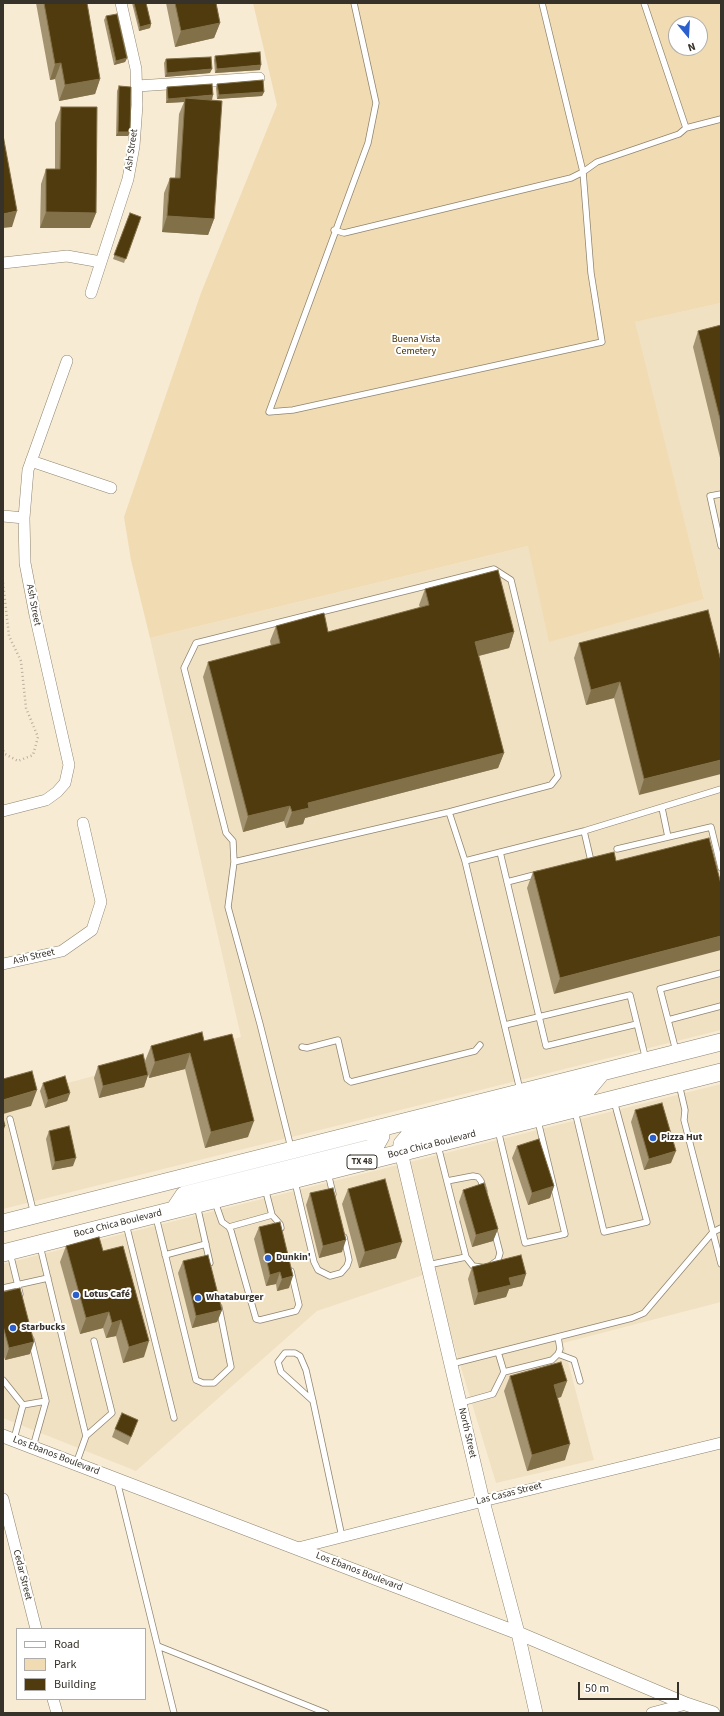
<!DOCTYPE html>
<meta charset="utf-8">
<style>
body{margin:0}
#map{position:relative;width:724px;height:1716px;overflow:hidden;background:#f7ebd4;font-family:"Source Sans 3",sans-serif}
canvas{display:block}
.frame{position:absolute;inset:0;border:4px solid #363129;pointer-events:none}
.legend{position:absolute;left:16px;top:1628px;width:130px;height:72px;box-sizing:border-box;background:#fff;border:1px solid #afada9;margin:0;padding:5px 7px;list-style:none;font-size:12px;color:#363129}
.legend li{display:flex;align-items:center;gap:8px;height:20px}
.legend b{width:20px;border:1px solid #afada9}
.north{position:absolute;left:668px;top:16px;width:40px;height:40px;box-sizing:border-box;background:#fff;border:1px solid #afada9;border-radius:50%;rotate:162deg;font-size:11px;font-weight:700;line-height:16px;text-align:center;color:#363129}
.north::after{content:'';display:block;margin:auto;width:14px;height:18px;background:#2b5fcd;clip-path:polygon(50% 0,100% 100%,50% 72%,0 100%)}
.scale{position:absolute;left:578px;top:1682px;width:101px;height:18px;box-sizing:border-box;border:2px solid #363129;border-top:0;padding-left:5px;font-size:12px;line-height:14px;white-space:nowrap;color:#363129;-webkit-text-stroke:3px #fff;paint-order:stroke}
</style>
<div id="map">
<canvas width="724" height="1716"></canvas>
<div class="frame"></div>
<ul class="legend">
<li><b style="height:5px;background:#fff"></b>Road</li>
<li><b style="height:11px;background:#f1dbb2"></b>Park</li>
<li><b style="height:11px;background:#503b0e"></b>Building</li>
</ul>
<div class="north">N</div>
<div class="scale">50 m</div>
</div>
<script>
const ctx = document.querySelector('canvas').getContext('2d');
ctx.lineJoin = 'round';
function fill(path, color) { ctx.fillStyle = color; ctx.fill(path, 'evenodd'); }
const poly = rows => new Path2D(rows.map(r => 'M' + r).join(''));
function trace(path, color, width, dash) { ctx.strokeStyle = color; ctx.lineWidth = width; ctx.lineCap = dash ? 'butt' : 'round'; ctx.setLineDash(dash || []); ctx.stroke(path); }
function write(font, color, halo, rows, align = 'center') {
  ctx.font = font + ' "Source Sans 3",sans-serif'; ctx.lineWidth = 4; ctx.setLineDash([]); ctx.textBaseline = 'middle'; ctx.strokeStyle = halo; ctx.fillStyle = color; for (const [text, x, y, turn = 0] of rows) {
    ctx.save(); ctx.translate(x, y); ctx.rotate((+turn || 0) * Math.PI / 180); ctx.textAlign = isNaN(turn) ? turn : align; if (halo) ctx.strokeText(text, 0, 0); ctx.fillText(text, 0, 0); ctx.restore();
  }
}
const built = poly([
 [721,303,721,1030,3,1209,3,1100,241,1037,150,638,528,546,704,599,634,322],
 [721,1084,721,1302,563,1343,594,1460,496,1483,432,1272,317,1311,136,1471,3,1418,3,1264]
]);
const green = poly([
 [253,3,721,3,721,303,635,322,704,599,549,642,528,546,150,638,131,560,124,517,201,293,277,105],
 [676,24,700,24,700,48,676,48]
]);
const path = poly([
 [3,583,9,636,21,661,26,708,38,737,33,755,18,761,5,754,3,750]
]);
const service = poly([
 [354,3,376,103,368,143,269,412,293,410,602,342,591,273,583,172,542,3],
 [644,3,686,128],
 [334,230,344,233,571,178,583,172,597,162,679,134,686,128,721,119],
 [721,494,710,496,721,546],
 [662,808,668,837],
 [584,831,591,861,587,862],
 [617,849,711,827,721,868],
 [500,852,546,1046,637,1024],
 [465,861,584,831,721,789],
 [234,862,233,841,226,833,184,668,196,643,494,569,511,580,558,776,551,785,449,812],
 [507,882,538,874],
 [668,1020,721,1006],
 [505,1025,630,995,646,1060],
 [302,1047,307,1048,338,1040,347,1079,351,1082,475,1051,480,1045],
 [676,1051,660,989,721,973],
 [679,1084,685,1110,684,1120,721,1264],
 [575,1111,604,1232,647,1222,614,1101],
 [10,1119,34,1214],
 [498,1130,525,1243,565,1234,538,1121],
 [291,1148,260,1024,228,907,234,862,449,812,465,861,520,1090],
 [328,1173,333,1194],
 [447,1181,473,1176,478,1177,481,1181,484,1191],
 [295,1182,314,1262,318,1270,330,1276,341,1273,347,1266,349,1260,344,1237],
 [265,1188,272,1215,280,1224,281,1228],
 [215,1202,222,1222,229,1227,231,1231,256,1319,260,1320,296,1311,299,1305,291,1271],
 [197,1205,210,1263],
 [156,1217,196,1380,203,1383,214,1383,231,1367,219,1307],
 [126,1224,174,1418],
 [229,1227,272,1215],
 [40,1246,86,1436],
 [10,1253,20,1294],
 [165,1255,206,1244],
 [466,1257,473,1266,481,1267],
 [428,1265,466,1257,438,1146],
 [491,1265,498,1260,500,1253,494,1230],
 [3,1288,48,1278],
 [31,1339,46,1401,33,1447],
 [498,1352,504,1372],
 [558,1354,574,1360,580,1381],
 [451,1364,632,1318,644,1313,713,1232,721,1228],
 [3,1380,23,1405,14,1439],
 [313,1401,281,1372,278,1362,285,1353,295,1353,300,1356,306,1370,313,1401,342,1537],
 [461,1403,493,1394,504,1372,552,1360,558,1354,560,1349,558,1337],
 [23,1405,46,1401],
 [76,1464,86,1436,112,1413,94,1341],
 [117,1481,174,1713],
 [158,1646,326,1713]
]);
const minor = poly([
 [137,86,259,78],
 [3,263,67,256,101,262],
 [91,293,128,179,134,146,137,105,136,69,121,3],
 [31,461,111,488],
 [3,516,24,518],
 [3,811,46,800,57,792,65,783,69,765,35,615,25,563,24,518,28,470,67,361],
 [3,964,62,951,92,930,101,902,83,823],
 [3,1499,36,1629],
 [298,1548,483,1501,721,1443],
 [53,1699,57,1713],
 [652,1713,686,1704]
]);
const tertiary = poly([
 [401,1152,483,1501,518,1633,536,1713],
 [3,1436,518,1633,686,1704,713,1713]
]);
const primary = poly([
 [401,1152,402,1144,408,1137,418,1132,587,1090,602,1072],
 [174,1210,184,1195,371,1148,377,1143,381,1136,379,1128],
 [3,1223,721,1042],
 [3,1253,721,1072]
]);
const wall = poly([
 [36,3,87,3,100,79,95,94,59,101,55,79,50,80],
 [132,3,146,3,151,24,150,28,139,31],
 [166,3,216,3,220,23,214,38,175,47],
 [106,16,127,58,125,62,114,65,104,20],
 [215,56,260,70,215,73,214,60],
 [166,59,210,73,165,77,164,63],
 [217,84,264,92,262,96,217,99,216,88],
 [119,86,130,132,128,136,116,136,117,91],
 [167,87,212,100,208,100,214,219,208,235,162,232,164,193,170,178,175,178,179,114,184,102,166,103,166,91],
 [61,107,96,213,90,228,40,228,41,184,46,169,55,169,55,123],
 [130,213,141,217,124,263,113,259],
 [721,325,721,462,693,347,698,331],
 [425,589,514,632,509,648,479,656,504,753,498,768,305,818,303,824,286,828,284,821,243,832,203,677,208,662,271,646,270,641,276,626,328,632,420,608,419,605],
 [579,643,721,661,639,795,614,698,586,705,574,658],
 [616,861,554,994,527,888,533,872],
 [204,1041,248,1137,205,1148,185,1069,149,1078,145,1061,151,1046],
 [98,1066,148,1075,144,1087,99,1098,94,1078],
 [43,1083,70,1093,67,1101,45,1108,40,1091],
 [635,1110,671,1163,644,1170,631,1122],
 [49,1131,73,1166,52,1170,46,1139],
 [517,1146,554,1186,550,1198,528,1205,512,1158],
 [348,1189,396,1258,359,1268,342,1204],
 [463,1190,498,1229,493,1241,472,1247,459,1202],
 [310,1193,342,1252,319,1258,306,1205],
 [259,1227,289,1288,277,1291,276,1284,266,1286,254,1239],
 [66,1246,103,1251,144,1357,123,1363,116,1336,106,1338,103,1328,80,1334,60,1262],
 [183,1261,222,1310,217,1322,192,1328,178,1273],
 [472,1267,526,1274,522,1286,509,1289,506,1297,474,1305,468,1279],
 [3,1292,30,1354,5,1360,3,1354],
 [510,1376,567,1381,561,1397,557,1398,565,1460,527,1471,504,1391],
 [135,1428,128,1445,112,1437,115,1429]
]);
const shadedWall = poly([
 [220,23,214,38,175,47,181,31],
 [151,24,150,28,139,31,140,27],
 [127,58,125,62,114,65,116,61],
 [61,63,55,79,50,80,55,64],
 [261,65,260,70,215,73,217,69],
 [212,69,210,73,165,77,167,73],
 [100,79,95,94,59,101,65,85],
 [264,92,262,96,217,99,219,95],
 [213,95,212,100,185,102,185,98,184,102,166,103,168,99],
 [118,132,130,132,128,136,116,136],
 [17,211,12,227,3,228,3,214],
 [46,212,96,213,90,228,40,228],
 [167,216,214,219,208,235,162,232],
 [514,632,509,648,470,658,475,642],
 [620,682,614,698,586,705,591,690],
 [504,753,498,768,305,818,303,824,286,828,292,812,308,803],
 [721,760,721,774,639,795,644,779],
 [290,806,284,821,243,832,248,816],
 [721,936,721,950,554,994,560,978],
 [190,1053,185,1069,149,1078,155,1062],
 [148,1075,144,1087,99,1098,103,1086],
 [37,1090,31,1106,3,1114,3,1100],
 [70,1093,67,1101,45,1108,48,1100],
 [254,1121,248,1137,205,1148,211,1132],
 [5,1126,3,1132,3,1127],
 [676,1151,671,1163,644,1170,649,1159],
 [76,1158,73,1166,52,1170,55,1162],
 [554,1186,550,1198,528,1205,532,1193],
 [498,1229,493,1241,472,1247,476,1235],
 [346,1240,342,1252,319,1258,323,1246],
 [402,1242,396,1258,359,1268,365,1252],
 [280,1272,276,1284,266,1286,270,1275],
 [526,1274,522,1286,509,1289,506,1297,474,1305,478,1293,509,1278],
 [293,1276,289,1288,277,1291,282,1279],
 [222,1310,217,1322,192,1328,196,1316],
 [109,1312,103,1328,80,1334,86,1318],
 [121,1320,116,1336,106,1338,112,1323],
 [149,1341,144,1357,123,1363,129,1347],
 [34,1342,30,1354,5,1360,9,1348],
 [567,1381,561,1397,548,1401,554,1385],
 [570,1444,565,1460,527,1471,532,1455]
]);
const building = poly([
 [44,3,87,3,100,79,65,85,61,63,55,64,44,3],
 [134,3,146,3,151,24,140,27,134,3],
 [175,3,216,3,220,23,181,31,175,3],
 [117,14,127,58,116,61,106,16,117,14],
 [260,52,261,65,217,69,215,56,260,52],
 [211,57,212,69,167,73,166,59,211,57],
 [263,80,264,92,219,95,217,84,263,80],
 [212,84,213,95,168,99,167,87,212,84],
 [119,86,131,87,130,132,118,132,119,86],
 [185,98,222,101,214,219,167,216,170,178,180,178,185,98],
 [61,107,97,107,96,213,46,212,46,169,60,169,61,107],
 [3,135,17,211,3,214,3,135],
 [130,213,141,217,126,259,114,255,130,213],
 [721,325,721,423,698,331,721,325],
 [498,570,514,632,475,642,504,753,308,803,309,808,292,812,290,806,248,816,208,662,280,643,276,626,324,613,328,632,429,605,425,589,498,570],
 [708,610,721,661,721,760,644,779,620,682,591,690,579,643,708,610],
 [709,838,721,884,721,936,560,978,533,872,614,852,616,861,709,838],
 [202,1032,204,1041,232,1034,254,1121,211,1132,190,1053,155,1062,151,1046,202,1032],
 [143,1054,148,1075,103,1086,98,1066,143,1054],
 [32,1071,37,1090,3,1100,3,1079,32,1071],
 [65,1076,70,1093,48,1100,43,1083,65,1076],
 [662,1103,676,1151,649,1159,635,1110,662,1103],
 [3,1118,5,1126,3,1127,3,1118],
 [69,1126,76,1158,55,1162,49,1131,69,1126],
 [539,1139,554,1186,532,1193,517,1146,539,1139],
 [385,1179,402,1242,365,1252,348,1189,385,1179],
 [484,1183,498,1229,476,1235,463,1190,484,1183],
 [333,1188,346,1240,323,1246,310,1193,333,1188],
 [280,1222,293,1276,282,1279,280,1272,270,1275,259,1227,280,1222],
 [99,1237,103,1251,123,1246,149,1341,129,1347,121,1320,112,1323,109,1312,86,1318,66,1246,99,1237],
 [208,1255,222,1310,196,1316,183,1261,208,1255],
 [521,1255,526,1274,509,1278,511,1285,478,1293,472,1267,521,1255],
 [20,1288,34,1342,9,1348,3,1326,3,1292,20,1288],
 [561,1362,567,1381,554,1385,570,1444,532,1455,510,1376,561,1362],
 [122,1413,138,1420,131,1437,115,1429,122,1413]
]);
const markers = [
 [653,1138,4,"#2b5fcd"],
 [268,1258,4,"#2b5fcd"],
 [76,1295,4,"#2b5fcd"],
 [198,1298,4,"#2b5fcd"],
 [13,1328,4,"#2b5fcd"]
];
const shields = [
 [362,1162,30]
];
const shieldNames = [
 ["TX 48",362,1162]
];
const streetNames = [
 ["Ash Street",132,150,-82],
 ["Ash Street",33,605,79],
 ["Ash Street",34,957,-13],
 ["Boca Chica Boulevard",432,1145,-14],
 ["Boca Chica Boulevard",118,1224,-14],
 ["North Street",467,1433,77],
 ["Los Ebanos Boulevard",56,1456,21],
 ["Las Casas Street",509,1494,-14],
 ["Los Ebanos Boulevard",359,1572,21],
 ["Cedar Street",22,1575,76]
];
const parkNames = [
 ["Buena Vista",416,340],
 ["Cemetery",416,352]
];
const poiNames = [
 ["Pizza Hut",661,1138],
 ["Dunkin'",276,1258],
 ["Lotus Café",84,1295],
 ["Whataburger",206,1298],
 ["Starbucks",21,1328]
];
fill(built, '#f1e1c3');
fill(green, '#f1dbb2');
trace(service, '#8f846f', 7);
trace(minor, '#8f846f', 12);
trace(tertiary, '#8f846f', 14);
trace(primary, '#8f846f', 18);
trace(path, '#b9af9d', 2.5, [1, 3]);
trace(service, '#fff', 5.5);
trace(minor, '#fff', 11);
trace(tertiary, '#fff', 13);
trace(primary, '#fff', 17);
fill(wall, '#a49371');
fill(shadedWall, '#827049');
fill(building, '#503b0e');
trace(building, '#827049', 1);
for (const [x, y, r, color] of markers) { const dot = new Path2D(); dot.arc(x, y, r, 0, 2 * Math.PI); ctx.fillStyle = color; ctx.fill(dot); trace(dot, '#fff', 1.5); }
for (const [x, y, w] of shields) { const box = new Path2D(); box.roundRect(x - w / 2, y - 7, w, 14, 3); ctx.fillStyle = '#fff'; ctx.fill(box); trace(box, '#363129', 1); }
write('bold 9px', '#363129', null, shieldNames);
write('10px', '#363129', '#fff', streetNames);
write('10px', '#442f00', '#fff', parkNames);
write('bold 10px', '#363129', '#fff', poiNames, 'left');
</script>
